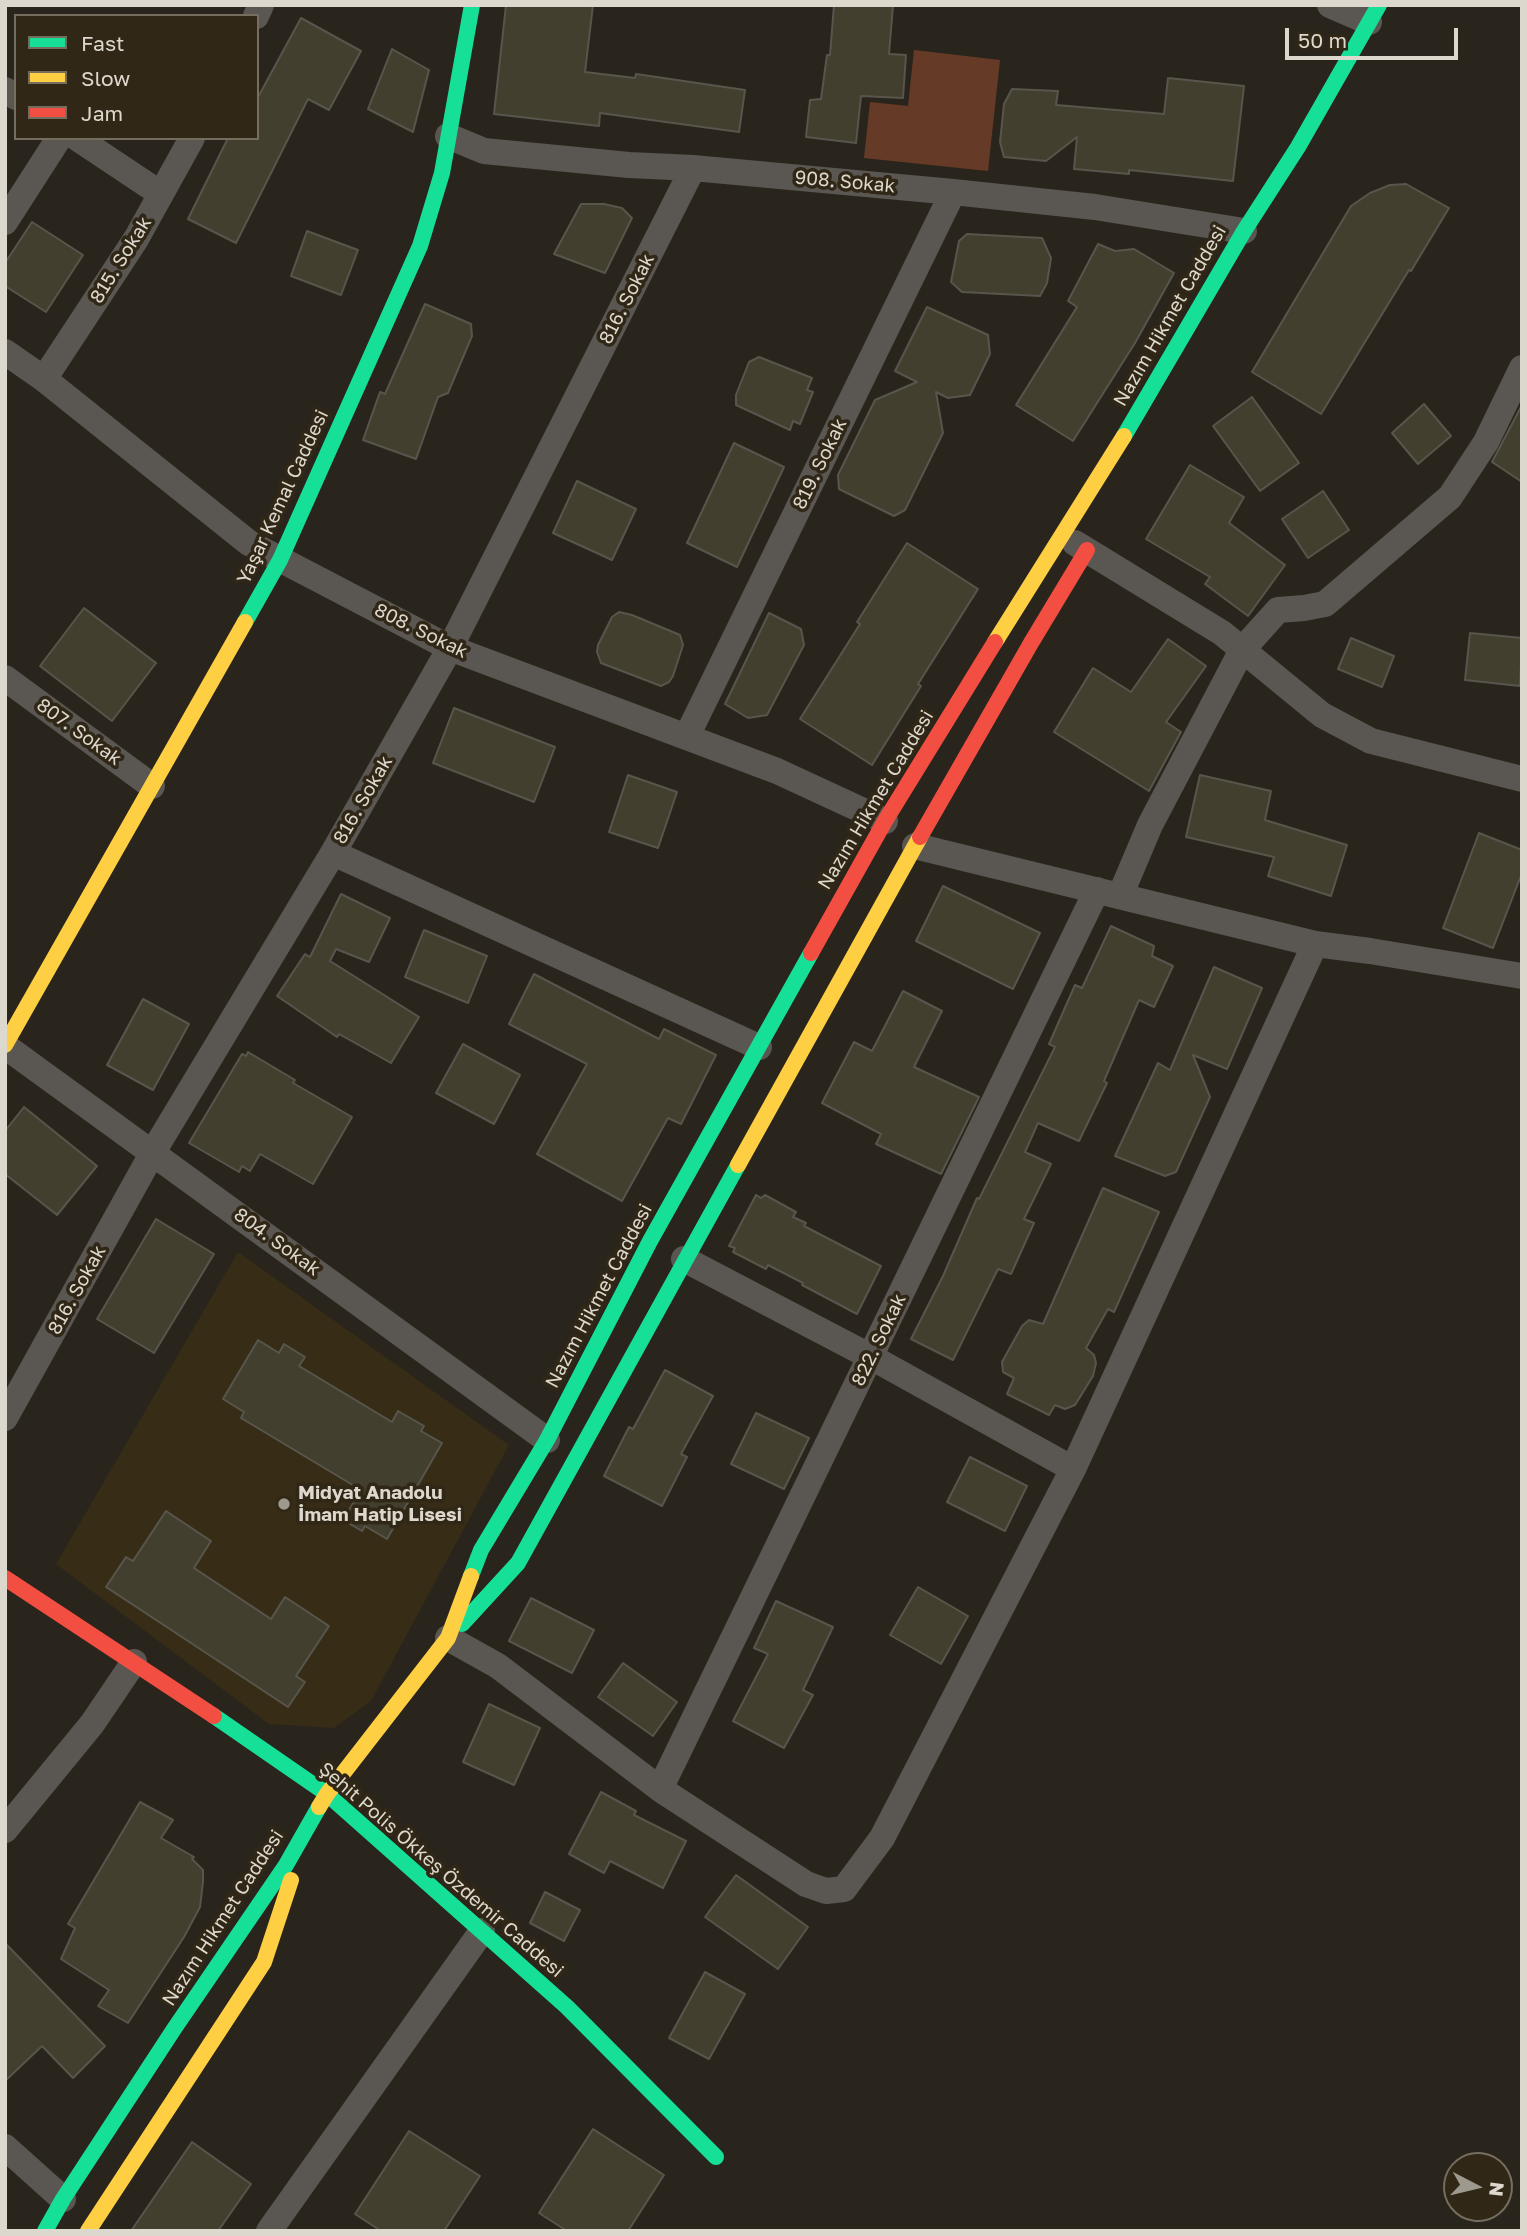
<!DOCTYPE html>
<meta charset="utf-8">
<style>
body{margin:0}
#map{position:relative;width:1527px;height:2236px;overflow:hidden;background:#2a251c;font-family:"Golos Text",sans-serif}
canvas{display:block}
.frame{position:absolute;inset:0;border:7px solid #ddd8cd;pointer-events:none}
.legend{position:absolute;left:14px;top:14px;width:245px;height:126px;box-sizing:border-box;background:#302716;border:2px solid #756e5f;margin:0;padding:9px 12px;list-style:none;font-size:21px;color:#ddd8cd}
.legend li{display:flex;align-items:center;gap:14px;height:35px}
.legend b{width:35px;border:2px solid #756e5f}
.north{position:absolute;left:1443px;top:2152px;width:70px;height:70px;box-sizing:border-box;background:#302716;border:2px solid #756e5f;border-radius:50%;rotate:97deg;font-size:19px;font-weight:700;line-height:28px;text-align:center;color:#ddd8cd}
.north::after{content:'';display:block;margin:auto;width:24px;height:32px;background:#9e998f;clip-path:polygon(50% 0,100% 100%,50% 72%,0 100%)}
.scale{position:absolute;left:1285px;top:28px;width:173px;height:32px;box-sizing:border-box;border:4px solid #ddd8cd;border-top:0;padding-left:9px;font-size:21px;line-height:24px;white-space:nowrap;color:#ddd8cd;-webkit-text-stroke:5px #302716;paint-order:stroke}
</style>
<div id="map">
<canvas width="1527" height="2236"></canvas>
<div class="frame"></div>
<ul class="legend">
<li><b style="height:9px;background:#16e098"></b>Fast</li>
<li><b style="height:9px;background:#ffcf43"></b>Slow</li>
<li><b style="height:9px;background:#f24e42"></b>Jam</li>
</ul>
<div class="north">N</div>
<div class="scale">50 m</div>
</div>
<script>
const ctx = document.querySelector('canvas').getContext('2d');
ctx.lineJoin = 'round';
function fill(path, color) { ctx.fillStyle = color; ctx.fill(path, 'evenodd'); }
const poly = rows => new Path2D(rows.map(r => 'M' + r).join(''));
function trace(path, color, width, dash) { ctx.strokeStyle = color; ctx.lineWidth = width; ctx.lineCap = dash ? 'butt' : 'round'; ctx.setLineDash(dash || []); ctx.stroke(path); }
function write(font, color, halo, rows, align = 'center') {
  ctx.font = font + ' "Golos Text",sans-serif'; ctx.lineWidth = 7; ctx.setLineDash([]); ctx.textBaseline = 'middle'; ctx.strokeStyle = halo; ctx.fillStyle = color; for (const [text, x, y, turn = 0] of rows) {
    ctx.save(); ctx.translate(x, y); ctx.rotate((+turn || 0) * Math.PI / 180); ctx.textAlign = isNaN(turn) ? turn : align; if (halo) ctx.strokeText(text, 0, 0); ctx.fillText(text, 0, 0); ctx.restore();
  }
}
const built = poly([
 [238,1252,509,1445,371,1701,334,1728,269,1724,56,1564]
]);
const green = poly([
 [914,50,1000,60,988,171,864,158,870,102,908,106]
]);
const building = poly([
 [506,5,593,5,585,72,635,78,636,74,745,90,739,132,600,113,599,126,494,114,506,5],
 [834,5,893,5,889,54,906,55,903,98,861,96,856,143,806,137,810,100,821,99,827,55,830,55,834,5],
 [301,18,361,51,329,110,308,99,236,243,188,219,228,138,257,138,257,99,301,18],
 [392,49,429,70,413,132,368,109,392,49],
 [1168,78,1244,86,1233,181,1129,170,1129,174,1074,169,1077,137,1046,161,1004,157,1000,142,1004,104,1012,89,1058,91,1056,105,1164,114,1168,78],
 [1406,184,1449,208,1411,271,1409,270,1321,414,1252,372,1351,206,1370,193,1390,185,1406,184],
 [581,204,604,204,622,208,632,218,605,273,554,254,581,204],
 [32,222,83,255,46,312,5,286,5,263,32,222],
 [307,231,358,250,341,295,291,276,307,231],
 [967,234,1042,238,1051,258,1047,283,1040,296,962,292,951,282,959,241,967,234],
 [1098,244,1115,251,1134,249,1174,273,1135,343,1073,441,1016,405,1077,307,1068,301,1098,244],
 [425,304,471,324,472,336,448,393,438,397,416,459,363,440,380,392,385,394,425,304],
 [927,307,988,335,990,354,970,395,948,398,936,392,943,433,905,510,894,516,839,489,838,475,875,400,917,382,895,371,927,307],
 [759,357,812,378,807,390,813,392,800,424,793,421,790,430,736,405,736,395,749,362,759,357],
 [1252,397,1299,463,1260,491,1213,426,1252,397],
 [1424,404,1451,436,1418,464,1392,433,1424,404],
 [1522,405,1522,482,1492,462,1522,405],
 [734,443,784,467,737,567,687,543,734,443],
 [1190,465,1244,497,1229,523,1285,565,1248,616,1205,584,1210,577,1146,539,1190,465],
 [577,481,636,509,612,560,553,533,577,481],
 [1323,491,1349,530,1308,558,1282,519,1323,491],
 [907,543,978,589,918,684,921,686,872,765,800,719,860,624,857,622,907,543],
 [84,608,156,663,112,721,40,666,84,608],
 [619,612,632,615,680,635,683,645,673,676,669,682,661,686,601,663,597,652,598,645,612,617,619,612],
 [769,613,801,629,804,645,767,715,748,718,725,704,769,613],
 [1470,633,1522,638,1520,686,1465,680,1470,633],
 [1351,638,1394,656,1382,687,1338,669,1351,638],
 [1168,639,1206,666,1166,722,1181,732,1149,791,1054,732,1093,668,1131,692,1168,639],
 [454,708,555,747,534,802,433,763,454,708],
 [628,775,677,792,658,848,609,832,628,775],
 [1200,775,1271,791,1265,820,1347,845,1331,896,1268,876,1274,857,1186,837,1200,775],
 [1479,833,1522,850,1522,873,1493,948,1443,928,1479,833],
 [943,886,1040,933,1013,989,916,941,943,886],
 [341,894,390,918,369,962,336,949,330,961,419,1017,391,1063,339,1034,337,1037,277,996,305,954,310,957,341,894],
 [1111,926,1154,946,1152,956,1173,966,1154,1007,1139,1000,1104,1081,1107,1083,1079,1141,1038,1123,1025,1152,1051,1164,1024,1219,1034,1223,1011,1274,998,1269,953,1360,911,1339,943,1276,977,1198,979,1199,1055,1047,1049,1044,1075,985,1082,988,1111,926],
 [424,930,487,956,468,1003,405,977,424,930],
 [1214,967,1262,988,1227,1069,1193,1055,1210,1097,1176,1172,1165,1176,1115,1156,1158,1063,1170,1070,1214,967],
 [534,974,659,1039,664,1029,716,1055,681,1124,668,1118,622,1201,537,1154,587,1064,509,1024,534,974],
 [903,991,942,1011,914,1067,979,1097,941,1174,876,1144,881,1134,822,1103,854,1042,872,1051,903,991],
 [143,999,189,1024,153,1090,107,1065,143,999],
 [463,1044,520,1075,494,1124,436,1093,463,1044],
 [248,1052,295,1080,293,1083,352,1117,313,1184,260,1154,250,1171,242,1166,239,1172,189,1143,242,1054,246,1056,248,1052],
 [24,1107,97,1166,57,1215,5,1174,5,1131,24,1107],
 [1103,1188,1159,1212,1114,1312,1108,1309,1086,1348,1094,1355,1096,1363,1093,1376,1075,1405,1065,1409,1055,1405,1049,1415,1007,1394,1014,1378,1003,1372,1002,1362,1022,1326,1029,1320,1043,1324,1103,1188],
 [756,1195,761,1198,765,1195,796,1212,793,1217,806,1223,804,1226,881,1266,857,1314,802,1285,803,1283,768,1265,766,1269,733,1252,735,1248,729,1246,756,1195],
 [156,1219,214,1254,154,1353,97,1319,156,1219],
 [258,1340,279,1353,284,1344,305,1357,299,1366,392,1422,398,1411,424,1426,421,1431,442,1443,387,1539,365,1526,362,1531,343,1520,361,1490,241,1418,244,1412,223,1399,258,1340],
 [665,1370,713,1396,681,1454,687,1457,662,1506,604,1476,629,1427,633,1429,665,1370],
 [756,1413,809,1438,784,1489,731,1464,756,1413],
 [970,1457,1027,1486,1005,1531,947,1502,970,1457],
 [166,1511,211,1541,194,1568,271,1619,285,1597,329,1626,296,1676,305,1682,288,1707,106,1587,126,1557,133,1561,166,1511],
 [918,1587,968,1616,941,1664,890,1635,918,1587],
 [531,1598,594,1630,572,1673,509,1641,531,1598],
 [776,1601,833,1627,803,1690,813,1695,784,1748,733,1721,768,1654,754,1648,776,1601],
 [623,1663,677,1702,653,1736,598,1697,623,1663],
 [489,1704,540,1728,514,1785,463,1762,489,1704],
 [601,1792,636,1811,634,1815,686,1841,663,1888,610,1861,604,1873,569,1854,601,1792],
 [140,1802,173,1820,161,1838,194,1857,192,1859,203,1870,203,1882,200,1907,184,1937,128,2023,98,2006,109,1990,61,1959,75,1928,68,1924,140,1802],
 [736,1875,808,1927,778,1969,705,1917,736,1875],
 [545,1892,580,1910,564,1941,530,1923,545,1892],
 [5,1943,105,2046,73,2078,42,2046,5,2081,5,1943],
 [705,1972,745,1994,709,2059,669,2038,705,1972],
 [593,2129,664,2175,628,2231,567,2231,539,2213,593,2129],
 [409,2131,480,2176,444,2231,381,2231,355,2214,409,2131],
 [192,2142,251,2184,218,2231,131,2231,192,2142]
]);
const street = poly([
 [1330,5,1369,22],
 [256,16,261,5],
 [5,90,16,97],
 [448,136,484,151,629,165,693,168,953,192,1095,207,1244,231],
 [77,138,161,194],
 [5,222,59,138],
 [5,352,44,379,249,543,450,648,777,771,885,821],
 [44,379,136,239,192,138],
 [1075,543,1222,633,1322,715,1371,741,1522,779],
 [5,678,152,786],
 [687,736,953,192],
 [915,846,1315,944,1370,951,1522,976],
 [333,853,759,1047],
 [1120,896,1150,825,1242,650,1278,610,1304,608,1325,604,1450,497,1486,442,1522,368],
 [5,1046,547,1440],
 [684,1259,871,1357,1073,1469],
 [5,1418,153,1152,333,853,450,648,693,168],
 [448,1638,498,1666,660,1789,806,1884,826,1891,844,1889,882,1838,1073,1469,1315,944],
 [660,1789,1097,890],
 [5,1830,92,1724,134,1662],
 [5,2147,63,2199],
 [269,2231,482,1931]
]);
const fast = poly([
 [1124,436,1244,231,1298,147,1379,5],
 [245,622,280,560,420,246,442,173,472,5],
 [471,1576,481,1550,547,1440,650,1241,811,953],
 [462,1624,518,1563,738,1165],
 [214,1716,327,1794,567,2007,716,2157],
 [45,2231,63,2199,174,2029,286,1865,319,1807]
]);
const slow = poly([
 [995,642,1124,436],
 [5,1045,245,622],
 [738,1165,920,837],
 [319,1807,327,1794,448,1638,471,1576],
 [88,2231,264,1962,291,1880]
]);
const jam = poly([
 [920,837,1031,643,1087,550],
 [811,953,885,821,995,642],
 [5,1578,214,1716]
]);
const markers = [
 [284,1504,7,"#9e998f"]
];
const streetNames = [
 ["908. Sokak",845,182,5],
 ["815. Sokak",121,260,-58],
 ["816. Sokak",627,299,-63],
 ["Nazım Hikmet Caddesi",1170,316,-60],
 ["819. Sokak",820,464,-64],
 ["Yaşar Kemal Caddesi",283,497,-65],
 ["808. Sokak",421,631,26],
 ["807. Sokak",79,732,36],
 ["816. Sokak",363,800,-60],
 ["Nazım Hikmet Caddesi",876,800,-59],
 ["804. Sokak",277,1242,36],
 ["816. Sokak",77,1290,-61],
 ["Nazım Hikmet Caddesi",599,1296,-62],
 ["822. Sokak",879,1340,-64],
 ["Şehit Polis Ökkeş Özdemir Caddesi",441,1870,41],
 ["Nazım Hikmet Caddesi",223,1918,-57]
];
const poiNames = [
 ["Midyat Anadolu",298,1493],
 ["İmam Hatip Lisesi",298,1515]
];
fill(built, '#372c16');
fill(green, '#653b27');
fill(building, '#433f2f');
trace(building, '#58554c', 2);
trace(street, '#5a5753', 26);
trace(fast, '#16e098', 16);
trace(slow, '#ffcf43', 16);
trace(jam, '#f24e42', 16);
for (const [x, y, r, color] of markers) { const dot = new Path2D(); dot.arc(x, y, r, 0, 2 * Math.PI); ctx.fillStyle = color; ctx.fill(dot); trace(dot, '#302716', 2.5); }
write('19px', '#ddd8cd', '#302716', streetNames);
write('bold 19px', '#ddd8cd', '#302716', poiNames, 'left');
</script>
